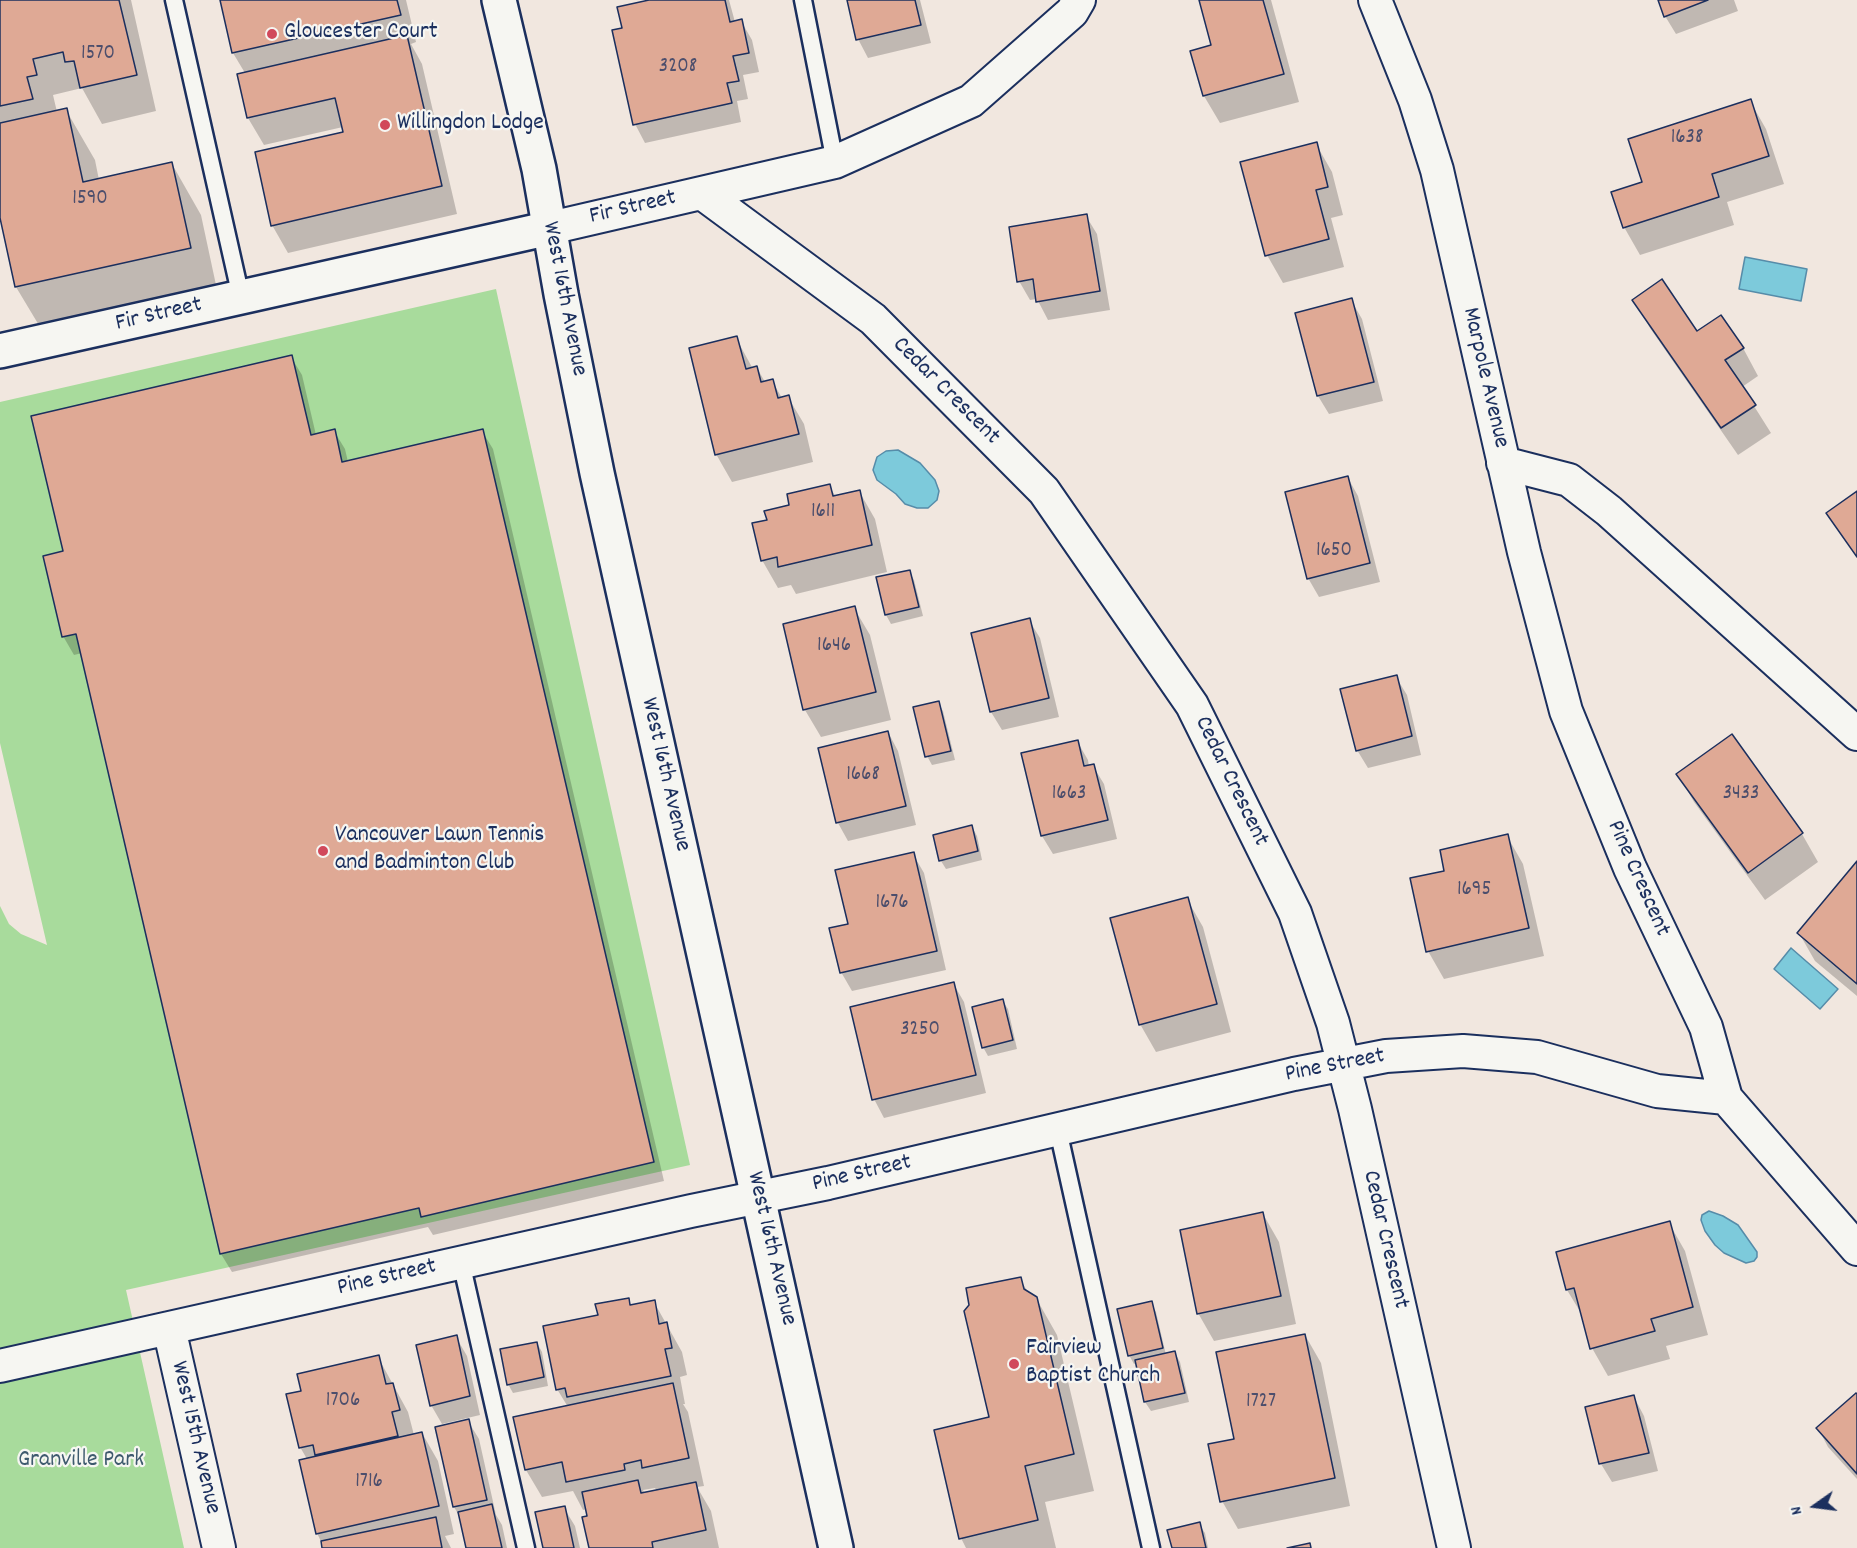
<!DOCTYPE html>
<style>
body{margin:0}
#map{position:relative;width:1857px;height:1548px;overflow:hidden;background:#f1e7df;font-family:Dekko,sans-serif}
canvas{display:block}
.north{position:absolute;left:1785px;top:1476px;width:60px;height:60px;-webkit-text-stroke:4px #f6f6f2;paint-order:stroke;rotate:256deg;font-size:16px;font-weight:700;line-height:24px;text-align:center;color:#1b2f5e}
.north::after{content:'';display:block;margin:auto;width:21px;height:27px;background:#1b2f5e;clip-path:polygon(50% 0,100% 100%,50% 72%,0 100%)}
</style>
<div id="map">
<canvas width="1857" height="1548"></canvas>
<div class="north">N</div>
</div>
<script>
const ctx = document.querySelector('canvas').getContext('2d');
ctx.lineJoin = 'round';
function fill(path, color) { ctx.fillStyle = color; ctx.fill(path, 'evenodd'); }
const poly = rows => new Path2D(rows.map(r => 'M' + r).join(''));
function trace(path, color, width, dash) { ctx.strokeStyle = color; ctx.lineWidth = width; ctx.lineCap = dash ? 'butt' : 'round'; ctx.setLineDash(dash || []); ctx.stroke(path); }
function write(font, color, halo, rows, align = 'center') {
  ctx.font = font + ' Dekko,sans-serif'; ctx.lineWidth = 4.5; ctx.setLineDash([]); ctx.textBaseline = 'middle'; ctx.strokeStyle = halo; ctx.fillStyle = color; for (const [text, x, y, turn = 0] of rows) {
    ctx.save(); ctx.translate(x, y); ctx.rotate((+turn || 0) * Math.PI / 180); ctx.textAlign = isNaN(turn) ? turn : align; if (halo) ctx.strokeText(text, 0, 0); ctx.fillText(text, 0, 0); ctx.restore();
  }
}
const green = poly([
 [496,289,690,1165,126,1290,184,1548,0,1548,0,906,9,924,21,934,47,945,0,743,0,402]
]);
const water = poly([
 [1745,257,1807,269,1801,301,1739,289,1745,257],
 [898,450,920,463,935,480,939,491,937,500,928,508,917,508,905,504,896,494,877,480,873,470,877,457,886,451,898,450],
 [1791,948,1838,989,1820,1009,1774,969,1791,948],
 [1709,1211,1723,1216,1738,1225,1757,1252,1757,1257,1754,1261,1746,1263,1724,1253,1715,1245,1705,1231,1701,1220,1702,1215,1709,1211]
]);
const shadow = poly([
 [0,0,131,0,156,111,102,124,82,88,53,95,57,112,66,110,95,160,99,180,172,164,201,215,219,299,46,337,16,287,0,212],
 [221,0,406,0,416,42,411,44,422,64,457,214,288,253,272,225,344,133,343,127,264,145,248,118,245,73,233,53],
 [656,0,729,0,735,22,741,21,752,40,759,72,743,75,748,99,737,101,741,122,645,143,635,124,623,29],
 [848,0,920,0,931,43,868,58,858,39],
 [1200,0,1271,0,1299,102,1220,123,1204,96,1192,52,1213,46],
 [1659,0,1734,0,1738,11,1676,34,1665,16],
 [1750,101,1766,129,1784,184,1727,202,1734,225,1640,255,1624,227,1644,183],
 [1316,144,1332,172,1343,215,1331,218,1344,267,1283,283,1267,255],
 [1086,216,1097,234,1110,310,1048,320,1037,299,1030,300,1019,281],
 [1351,300,1362,319,1383,401,1329,414,1318,396,1297,314],
 [1634,300,1697,333,1743,348,1758,376,1742,387,1771,433,1738,455,1650,328],
 [736,338,753,369,757,368,765,382,772,381,782,398,788,397,804,424,813,462,732,482,716,454],
 [291,357,302,375,316,435,334,431,345,449,348,462,482,431,493,449,664,1181,433,1235,428,1227,232,1272,221,1254,82,653,74,655,63,636,65,552],
 [1348,478,1358,496,1380,582,1319,597,1308,578],
 [829,486,836,497,859,491,875,519,887,572,796,594,791,585,778,588,762,560,768,521,791,507],
 [1857,493,1857,558,1828,513],
 [909,571,914,580,923,616,891,624,886,615,878,579],
 [854,608,870,635,891,720,821,737,805,710,784,625],
 [1029,620,1040,638,1059,717,1002,730,991,712,972,634],
 [1396,677,1407,695,1421,755,1368,768,1357,750],
 [938,703,943,711,955,760,932,765,927,756],
 [888,732,898,751,916,825,848,841,838,823],
 [1732,736,1802,834,1818,862,1765,900,1694,802,1678,774],
 [1077,741,1088,760,1089,767,1093,766,1104,784,1117,839,1053,854,1042,836,1023,754],
 [972,827,977,836,982,860,946,869,941,861,935,836],
 [1507,836,1523,864,1544,956,1444,979,1428,951,1446,872],
 [913,854,924,873,946,970,852,991,841,972,849,925],
 [1857,863,1857,996,1815,961,1799,933],
 [1187,899,1203,927,1231,1032,1156,1052,1140,1024],
 [953,983,964,1002,986,1093,884,1118,874,1099],
 [1002,1000,1008,1009,1017,1049,988,1056,983,1047],
 [1263,1214,1279,1242,1296,1324,1214,1341,1198,1313],
 [1669,1223,1685,1251,1708,1335,1666,1346,1670,1359,1608,1376,1592,1348,1584,1318,1567,1290,1558,1253],
 [1020,1279,1029,1294,1036,1298,1057,1335,1094,1491,1045,1502,1056,1548,966,1548,961,1538,991,1418],
 [628,1299,632,1306,654,1302,682,1352,687,1375,680,1377,685,1404,683,1404,688,1412,704,1486,697,1487,711,1511,719,1548,590,1548,587,1509,583,1510,573,1491,542,1497,526,1470,568,1407,557,1389,600,1316],
 [655,1488,657,1491,645,1494,643,1490],
 [1151,1303,1156,1312,1166,1355,1175,1353,1180,1362,1189,1402,1151,1411,1145,1402,1137,1363,1134,1364,1129,1355],
 [1305,1335,1321,1363,1350,1506,1238,1529,1222,1501,1236,1440],
 [456,1337,467,1356,480,1415,442,1424,431,1405],
 [537,1343,542,1352,548,1386,513,1393,508,1384],
 [378,1357,408,1412,414,1435,422,1433,438,1461,454,1534,445,1536,451,1548,324,1548,317,1533,307,1459,300,1447,303,1392],
 [1634,1397,1644,1416,1658,1471,1612,1482,1601,1464,1587,1408],
 [1857,1397,1857,1479,1828,1447,1818,1428],
 [468,1421,479,1439,496,1515,502,1525,507,1548,468,1548,461,1519,454,1507,437,1428],
 [564,1508,575,1526,580,1548,545,1548],
 [1199,1524,1205,1533,1208,1548,1173,1548]
]);
const building = poly([
 [0,0,119,0,137,75,80,88,74,61,65,62,63,52,33,59,37,75,27,77,33,99,0,106,0,0],
 [220,0,397,0,401,15,232,53,220,0],
 [649,0,725,0,730,22,742,19,749,53,733,56,739,81,727,83,732,103,633,125,612,30,622,28,617,7,649,0],
 [847,0,915,0,921,25,856,40,847,0],
 [1199,0,1263,0,1284,74,1203,96,1190,51,1211,45,1199,0],
 [1658,0,1708,0,1664,17,1658,0],
 [407,35,442,186,271,226,255,152,343,132,335,98,247,118,237,74,407,35],
 [1751,99,1769,156,1712,174,1719,197,1623,228,1611,192,1642,182,1628,139,1751,99],
 [67,108,83,182,172,162,191,248,15,287,0,218,0,123,67,108],
 [1317,142,1328,187,1316,190,1329,239,1265,256,1240,162,1317,142],
 [1087,214,1100,291,1036,302,1033,279,1017,282,1009,227,1087,214],
 [1662,279,1697,331,1721,315,1744,348,1725,360,1756,405,1721,428,1632,300,1662,279],
 [1352,298,1374,382,1317,396,1295,313,1352,298],
 [737,336,746,369,757,366,761,382,773,379,778,398,789,395,799,434,715,455,689,348,737,336],
 [292,355,311,435,335,429,342,462,483,429,654,1162,421,1217,419,1208,220,1254,76,634,62,637,43,556,63,551,31,416,292,355],
 [1348,476,1370,563,1307,579,1285,492,1348,476],
 [830,484,833,496,860,490,872,545,778,567,777,557,761,561,752,523,767,520,764,511,789,505,787,494,830,484],
 [1857,491,1857,557,1826,513,1857,491],
 [910,570,919,607,885,615,876,577,910,570],
 [855,606,876,692,803,710,783,624,855,606],
 [1030,618,1049,698,990,712,971,633,1030,618],
 [1397,675,1412,736,1356,751,1340,689,1397,675],
 [939,701,951,751,925,757,913,707,939,701],
 [888,731,906,806,836,823,818,748,888,731],
 [1732,734,1803,833,1748,873,1676,774,1732,734],
 [1078,740,1084,766,1094,764,1108,820,1041,836,1021,753,1078,740],
 [972,825,978,851,939,861,933,835,972,825],
 [1508,834,1529,928,1426,952,1410,878,1444,871,1440,850,1508,834],
 [914,852,937,951,840,973,829,928,848,924,835,870,914,852],
 [1857,861,1857,984,1797,933,1857,861],
 [1188,897,1217,1004,1139,1025,1110,918,1188,897],
 [954,982,976,1075,872,1100,850,1007,954,982],
 [1003,999,1013,1040,982,1048,972,1007,1003,999],
 [1263,1212,1281,1296,1197,1314,1180,1230,1263,1212],
 [1670,1221,1693,1307,1651,1319,1655,1331,1590,1349,1574,1288,1566,1290,1556,1252,1670,1221],
 [1021,1277,1024,1289,1037,1297,1074,1454,1025,1466,1038,1520,959,1539,934,1430,989,1417,964,1311,969,1305,966,1288,1021,1277],
 [629,1298,630,1305,655,1300,659,1324,667,1322,672,1348,665,1349,671,1376,567,1397,565,1388,556,1390,543,1326,598,1315,595,1304,629,1298],
 [1152,1301,1163,1348,1128,1356,1117,1309,1152,1301],
 [1305,1334,1335,1478,1220,1502,1208,1444,1234,1439,1216,1352,1305,1334],
 [457,1335,470,1396,430,1406,416,1345,457,1335],
 [537,1342,544,1377,507,1385,500,1349,537,1342],
 [1175,1351,1185,1393,1144,1402,1135,1360,1175,1351],
 [379,1355,386,1384,393,1383,400,1410,392,1412,398,1436,315,1455,313,1445,299,1448,286,1394,301,1391,297,1374,379,1355],
 [673,1383,689,1458,642,1468,641,1460,624,1464,625,1470,566,1482,562,1462,525,1470,513,1417,673,1383],
 [1856,1393,1857,1394,1857,1474,1816,1428,1856,1393],
 [1634,1395,1649,1453,1599,1464,1585,1407,1634,1395],
 [469,1419,487,1500,453,1507,435,1427,469,1419],
 [422,1432,439,1506,316,1534,299,1460,422,1432],
 [638,1480,641,1493,696,1482,706,1530,652,1542,653,1548,589,1548,582,1517,587,1516,582,1492,638,1480],
 [492,1504,502,1548,466,1548,458,1512,492,1504],
 [565,1506,574,1548,543,1548,535,1512,565,1506],
 [436,1517,442,1548,322,1548,321,1541,436,1517],
 [1200,1522,1206,1548,1172,1548,1167,1530,1200,1522],
 [1310,1543,1311,1548,1287,1548,1310,1543]
]);
const service = poly([
 [174,0,241,297],
 [803,0,835,162],
 [1058,1130,1151,1548],
 [461,1262,526,1548]
]);
const minor = poly([
 [1375,0,1415,100,1437,170,1524,552,1566,711,1630,868,1706,1027,1726,1098,1857,1249],
 [702,193,873,319,1044,491,1192,705,1295,913,1333,1023,1355,1109,1454,1548],
 [550,228,835,162,971,101,1072,12,1079,0],
 [1503,463,1569,480,1609,511,1857,734],
 [169,1328,219,1548],
 [0,1366,691,1211,828,1183,1294,1074,1386,1056,1463,1051,1537,1057,1657,1091,1726,1098]
]);
const tertiary = poly([
 [0,351,550,228]
]);
const secondary = poly([
 [499,0,539,169,561,294,597,473,836,1548]
]);
const markers = [
 [272,34,6,"#d1495b"],
 [385,125,6,"#d1495b"],
 [323,851,6,"#d1495b"],
 [1014,1364,6,"#d1495b"]
];
const numberNames = [
 ["1570",98,55],
 ["3208",678,68],
 ["1638",1687,139],
 ["1590",90,200],
 ["1611",823,513],
 ["1650",1334,552],
 ["1646",834,647],
 ["1668",863,776],
 ["1663",1069,795],
 ["3433",1741,795],
 ["1695",1474,891],
 ["1676",892,904],
 ["3250",920,1031],
 ["1706",343,1402],
 ["1727",1261,1403],
 ["1716",369,1483]
];
const poiNames = [
 ["Gloucester Court",284,34],
 ["Willingdon Lodge",397,125],
 ["Vancouver Lawn Tennis",335,837],
 ["and Badminton Club",335,865],
 ["Fairview",1026,1350],
 ["Baptist Church",1026,1378]
];
const streetNames = [
 ["Fir Street",633,209,-13],
 ["West 16th Avenue",563,299,79],
 ["Fir Street",159,316,-13],
 ["Marpole Avenue",1484,378,77],
 ["Cedar Crescent",945,392,45],
 ["West 16th Avenue",664,775,77],
 ["Cedar Crescent",1230,782,64],
 ["Pine Crescent",1637,879,66],
 ["Pine Street",1335,1067,-11],
 ["Pine Street",862,1175,-13],
 ["Cedar Crescent",1384,1240,77],
 ["West 16th Avenue",770,1249,77],
 ["Pine Street",387,1279,-13],
 ["West 15th Avenue",194,1438,77]
];
const parkNames = [
 ["Granville Park",81,1462]
];
fill(green, '#a8db9c');
fill(water, '#7dcadb');
trace(water, '#568ca9', 1.5);
fill(shadow, '#0003');
fill(building, '#dfa995');
trace(building, '#1b2f5e', 1.5);
trace(service, '#1b2f5e', 21);
trace(minor, '#1b2f5e', 36);
trace(tertiary, '#1b2f5e', 38);
trace(secondary, '#1b2f5e', 38);
trace(service, '#f6f6f2', 16);
trace(minor, '#f6f6f2', 32);
trace(tertiary, '#f6f6f2', 33);
trace(secondary, '#f6f6f2', 33);
for (const [x, y, r, color] of markers) { const dot = new Path2D(); dot.arc(x, y, r, 0, 2 * Math.PI); ctx.fillStyle = color; ctx.fill(dot); trace(dot, '#f6f6f2', 2); }
write('21px', '#4c4e6c', null, numberNames);
write('24px', '#1b2f5e', '#f6f6f2', poiNames, 'left');
write('24px', '#1b2f5e', '#f6f6f2', streetNames);
write('24px', '#3e5a6e', '#f6f6f2', parkNames);
</script>
